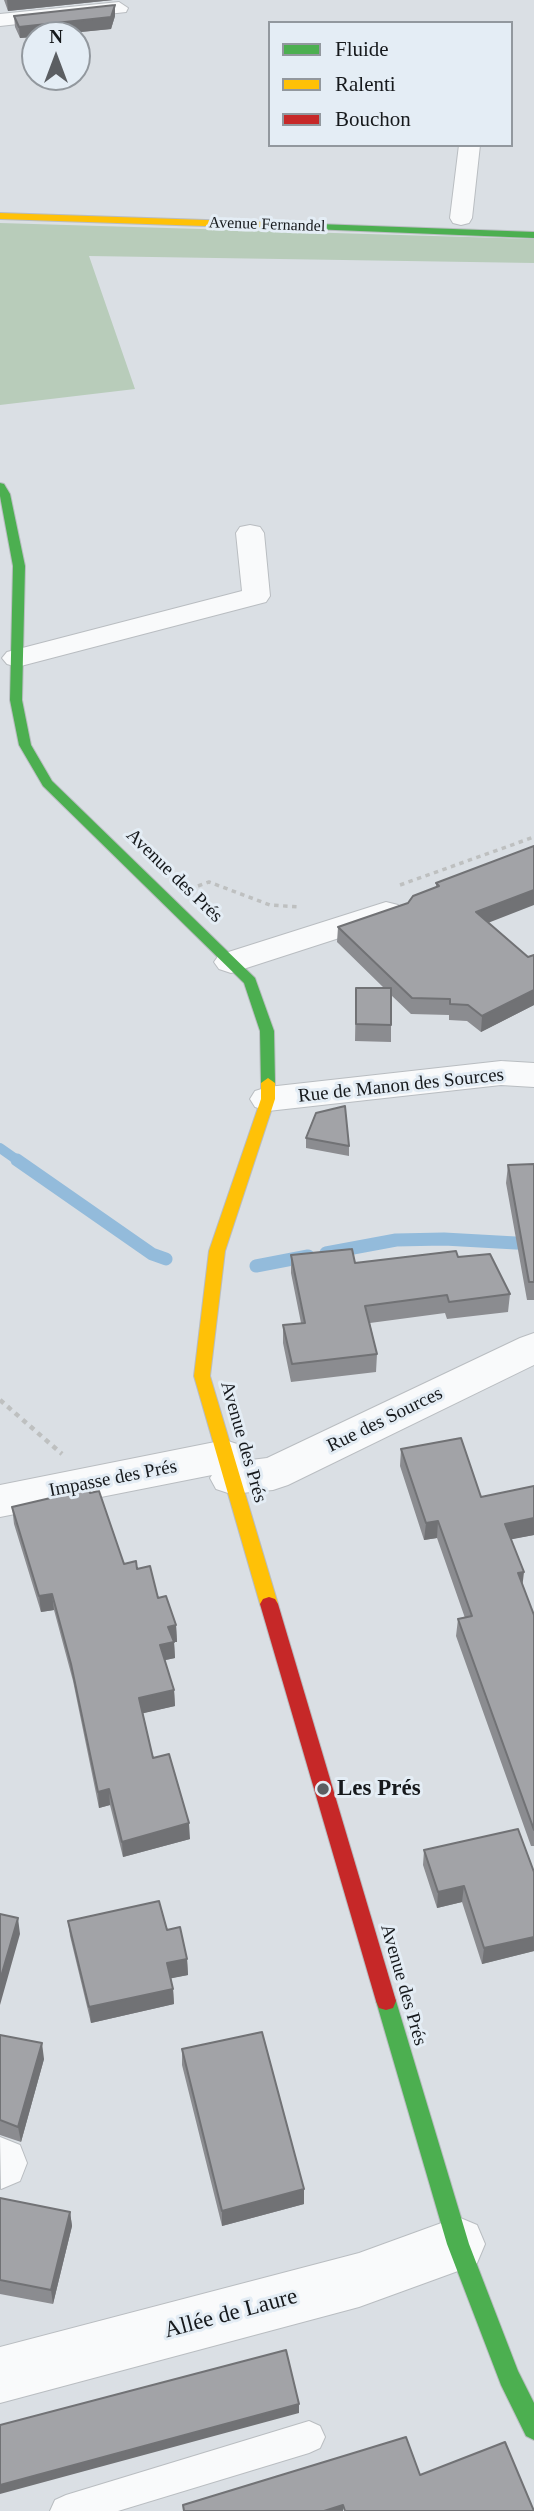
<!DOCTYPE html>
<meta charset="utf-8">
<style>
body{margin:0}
#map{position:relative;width:534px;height:2511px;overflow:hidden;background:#dadfe4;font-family:Georgia,serif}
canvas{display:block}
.legend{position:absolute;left:268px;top:21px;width:245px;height:126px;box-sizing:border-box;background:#e4edf5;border:2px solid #92989e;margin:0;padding:9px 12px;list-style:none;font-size:21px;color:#16191c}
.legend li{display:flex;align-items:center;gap:14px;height:35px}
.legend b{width:35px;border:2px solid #92989e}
.north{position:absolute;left:21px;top:21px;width:70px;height:70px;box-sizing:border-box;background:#e4edf5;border:2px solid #92989e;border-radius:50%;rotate:0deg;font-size:19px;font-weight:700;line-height:28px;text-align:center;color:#16191c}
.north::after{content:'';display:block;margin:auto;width:24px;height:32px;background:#5b5e62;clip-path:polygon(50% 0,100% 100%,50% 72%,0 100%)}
</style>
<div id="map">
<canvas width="534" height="2511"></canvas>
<ul class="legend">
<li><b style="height:9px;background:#4caf50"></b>Fluide</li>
<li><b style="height:9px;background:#ffc107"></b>Ralenti</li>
<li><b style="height:9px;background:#c62828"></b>Bouchon</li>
</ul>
<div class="north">N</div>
</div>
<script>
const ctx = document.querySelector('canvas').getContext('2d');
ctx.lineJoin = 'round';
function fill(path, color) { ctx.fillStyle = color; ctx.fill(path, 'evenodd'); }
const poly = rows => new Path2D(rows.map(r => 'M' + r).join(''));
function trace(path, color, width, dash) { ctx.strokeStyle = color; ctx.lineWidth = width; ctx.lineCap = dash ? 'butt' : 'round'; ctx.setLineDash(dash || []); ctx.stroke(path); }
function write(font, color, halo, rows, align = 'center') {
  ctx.font = font + ' Georgia,serif'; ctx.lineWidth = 6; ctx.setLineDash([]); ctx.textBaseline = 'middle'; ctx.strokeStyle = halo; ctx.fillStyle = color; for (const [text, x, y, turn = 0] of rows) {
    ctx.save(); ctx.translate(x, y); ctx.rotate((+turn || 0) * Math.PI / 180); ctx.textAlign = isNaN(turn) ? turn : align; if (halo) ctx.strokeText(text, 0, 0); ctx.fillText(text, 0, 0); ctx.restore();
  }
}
const green = poly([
 [0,223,534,239,534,263,89,256,135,389,0,405]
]);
const streamFar1 = poly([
 [0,1148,20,1162]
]);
const stream = poly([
 [17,1160,152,1254,166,1259],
 [326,1253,396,1240,444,1239,534,1244],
 [256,1266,308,1256]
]);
const pathFar1 = poly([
 [400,885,534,837],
 [198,886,209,882,270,905,300,907]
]);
const path = poly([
 [0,1400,62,1454]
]);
const lane = poly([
 [309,2421,320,2426,325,2437,320,2448,309,2453,118,2511,50,2511,55,2500,66,2495,309,2421]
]);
const street = poly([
 [119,2,128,8,126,12,0,26,0,14,119,2],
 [459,145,480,145,472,218,469,223,461,225,453,223,450,218,459,145],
 [250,525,260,527,264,533,270,596,266,602,17,667,7,664,2,658,7,652,242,591,236,533,240,527,250,525],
 [386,902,398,905,403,912,398,919,231,973,219,969,214,962,219,955,386,902],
 [501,1061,534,1063,534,1087,501,1085,268,1111,255,1107,250,1099,255,1091,268,1087,501,1061],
 [534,1333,534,1365,288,1485,273,1490,231,1494,216,1489,210,1478,212,1475,0,1517,0,1485,225,1440,240,1445,246,1456,243,1461,267,1458,520,1338,534,1333],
 [0,2137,20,2145,27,2163,20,2181,1,2189,0,2137],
 [458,2217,477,2225,485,2244,477,2263,458,2271,359,2307,0,2403,0,2347,359,2253,458,2217]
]);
const fast = poly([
 [264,222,534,232,534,238,261,227,261,223,264,222],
 [0,483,4,484,10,494,25,566,22,700,31,745,52,781,255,978,274,1031,275,1083,273,1086,263,1086,261,1083,260,1031,244,983,43,786,19,745,10,700,13,566,0,496,0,483],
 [386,1992,393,1994,396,2001,469,2244,518,2371,534,2403,534,2440,526,2436,501,2385,447,2244,376,2001,379,1994,386,1992]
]);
const slow = poly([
 [0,213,264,222,269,225,264,228,0,219,0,213],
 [268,1078,275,1083,275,1099,225,1251,210,1376,278,1604,275,1609,269,1611,263,1609,260,1604,194,1376,209,1251,261,1099,261,1083,268,1078]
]);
const jam = poly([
 [269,1597,275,1599,278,1604,396,2001,393,2008,386,2010,379,2008,376,2001,260,1604,263,1599,269,1597]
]);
const wall = poly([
 [4,0,113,0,8,11],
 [115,5,115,16,111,29,20,38,15,27,14,16],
 [436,883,488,922,528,957,534,955,534,1005,481,1032,467,1021,449,1020,449,1015,411,1014,391,995,391,1042,355,1041,356,988,384,988,337,942,338,927,408,903,436,887],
 [306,1138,349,1146,349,1156,306,1148],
 [534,1164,534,1300,527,1300,506,1183,508,1165],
 [291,1255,355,1263,458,1257,510,1294,508,1312,447,1319,445,1313,370,1323,377,1354,376,1372,291,1382,283,1343,283,1325,301,1323,291,1273],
 [401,1449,481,1497,534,1535,511,1539,522,1584,534,1615,534,1846,531,1846,456,1636,458,1619,465,1618,437,1538,424,1540,400,1466],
 [90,1493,124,1564,137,1569,158,1598,176,1625,177,1642,174,1642,175,1658,165,1660,174,1690,175,1706,143,1713,153,1758,190,1839,123,1857,110,1805,99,1808,73,1681,54,1610,41,1612,14,1524,12,1507],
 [424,1850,534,1872,534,1951,482,1964,462,1902,437,1908,423,1865],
 [68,1921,167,1930,187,1959,188,1975,171,1978,173,1989,174,2004,91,2023,70,1936],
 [0,2035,44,2059,21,2142,0,2135],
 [182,2049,304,2189,304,2204,222,2226,182,2065],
 [0,2198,70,2212,72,2226,53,2304,0,2294]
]);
const shadedWall = poly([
 [7,0,113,0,8,11],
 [115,5,115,16,111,29,50,35,35,35,35,37,20,38,19,27],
 [534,890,534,905,475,928,476,912],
 [534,990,534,1005,481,1032,482,1016],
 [534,1518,534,1535,503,1541,505,1524],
 [438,1521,437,1538,424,1540,426,1523],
 [524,1572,522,1589,518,1573],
 [52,1594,54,1610,41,1612,39,1596],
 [176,1625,177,1642,174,1642,175,1658,161,1661,160,1645,168,1627],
 [174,1690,175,1706,140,1714,139,1698],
 [109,1789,110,1805,99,1808,98,1792],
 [189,1823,190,1839,123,1857,122,1842],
 [464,1886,462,1902,437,1908,438,1892],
 [18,1918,20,1934,0,2005,0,1980],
 [534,1937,534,1951,482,1964,484,1948],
 [187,1959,188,1975,168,1979,167,1963],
 [173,1989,174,2004,91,2023,89,2007],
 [42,2043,44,2059,21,2142,18,2127],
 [304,2189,304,2204,222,2226,222,2211],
 [70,2212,72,2226,53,2304,51,2290],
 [299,2404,299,2413,0,2494,0,2485],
 [343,2505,343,2511,324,2511]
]);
const building = poly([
 [115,5,111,17,19,27,14,16,115,5],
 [534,846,534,890,476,912,528,957,534,955,534,990,482,1016,468,1005,450,1004,450,999,412,998,338,927,408,903,413,896,439,886,436,883,534,846],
 [356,988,391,988,391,1025,356,1024,356,988],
 [345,1106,349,1146,306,1138,316,1113,345,1106],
 [534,1164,534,1282,529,1282,508,1165,534,1164],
 [352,1249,355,1263,456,1251,458,1257,490,1254,510,1294,449,1302,447,1295,365,1306,377,1354,292,1364,283,1325,305,1323,291,1255,352,1249],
 [461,1438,481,1497,534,1486,534,1518,505,1524,524,1572,518,1573,534,1615,534,1830,458,1619,472,1616,438,1521,426,1523,401,1449,461,1438],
 [89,1489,90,1493,99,1491,124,1564,136,1561,137,1569,150,1566,158,1598,166,1596,176,1625,168,1627,174,1642,160,1645,174,1690,139,1698,153,1758,169,1754,189,1823,122,1842,109,1789,98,1792,71,1664,52,1594,39,1596,12,1507,89,1489],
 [518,1829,534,1872,534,1937,484,1948,464,1886,438,1892,424,1850,518,1829],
 [159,1901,167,1930,180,1927,187,1959,167,1963,173,1989,89,2007,68,1921,159,1901],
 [0,1914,18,1918,0,1980,0,1914],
 [262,2032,304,2189,222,2211,182,2049,262,2032],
 [0,2035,42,2043,18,2127,0,2120,0,2035],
 [0,2198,70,2212,51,2290,0,2280,0,2198],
 [286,2350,299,2404,0,2485,0,2425,286,2350],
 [406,2437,420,2475,505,2442,534,2511,345,2511,343,2505,324,2511,184,2511,183,2505,406,2437]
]);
const markers = [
 [323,1789,7,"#5b5e62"]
];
const farStreetnames = [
 ["Avenue Fernandel",267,225,2]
];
const streetNames = [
 ["Avenue des Prés",174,876,44],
 ["Rue de Manon des Sources",401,1086,-6],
 ["Rue des Sources",385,1420,-26],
 ["Avenue des Prés",243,1442,74],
 ["Impasse des Prés",113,1479,-11],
 ["Avenue des Prés",403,1985,74]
];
const nearPoinames = [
 ["Les Prés",337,1789]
];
const nearStreetnames = [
 ["Allée de Laure",231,2314,-15]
];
fill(green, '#b8ccba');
trace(streamFar1, '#93bbdb', 10);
trace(stream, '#93bbdb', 13);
trace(lane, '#b9bdc1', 2);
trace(street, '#b9bdc1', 2);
trace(fast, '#b9bdc1', 2);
trace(slow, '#b9bdc1', 2);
trace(jam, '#b9bdc1', 2);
trace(pathFar1, '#bec0c0', 3.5, [4.5, 4.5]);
trace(path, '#bec0c0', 4.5, [5, 5]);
fill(lane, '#f9fafb');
fill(street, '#f9fafb');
fill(fast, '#4caf50');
fill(slow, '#ffc107');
fill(jam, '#c62828');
fill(wall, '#8b8c90');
fill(shadedWall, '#717275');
fill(building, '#a2a3a7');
trace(building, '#717275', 2);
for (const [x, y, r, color] of markers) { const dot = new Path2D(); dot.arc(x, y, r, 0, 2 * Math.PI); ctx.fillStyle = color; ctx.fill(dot); trace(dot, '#e4edf5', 2.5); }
write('16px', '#16191c', '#e4edf5', farStreetnames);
write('19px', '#16191c', '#e4edf5', streetNames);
write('bold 23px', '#16191c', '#e4edf5', nearPoinames, 'left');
write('23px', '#16191c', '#e4edf5', nearStreetnames);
</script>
